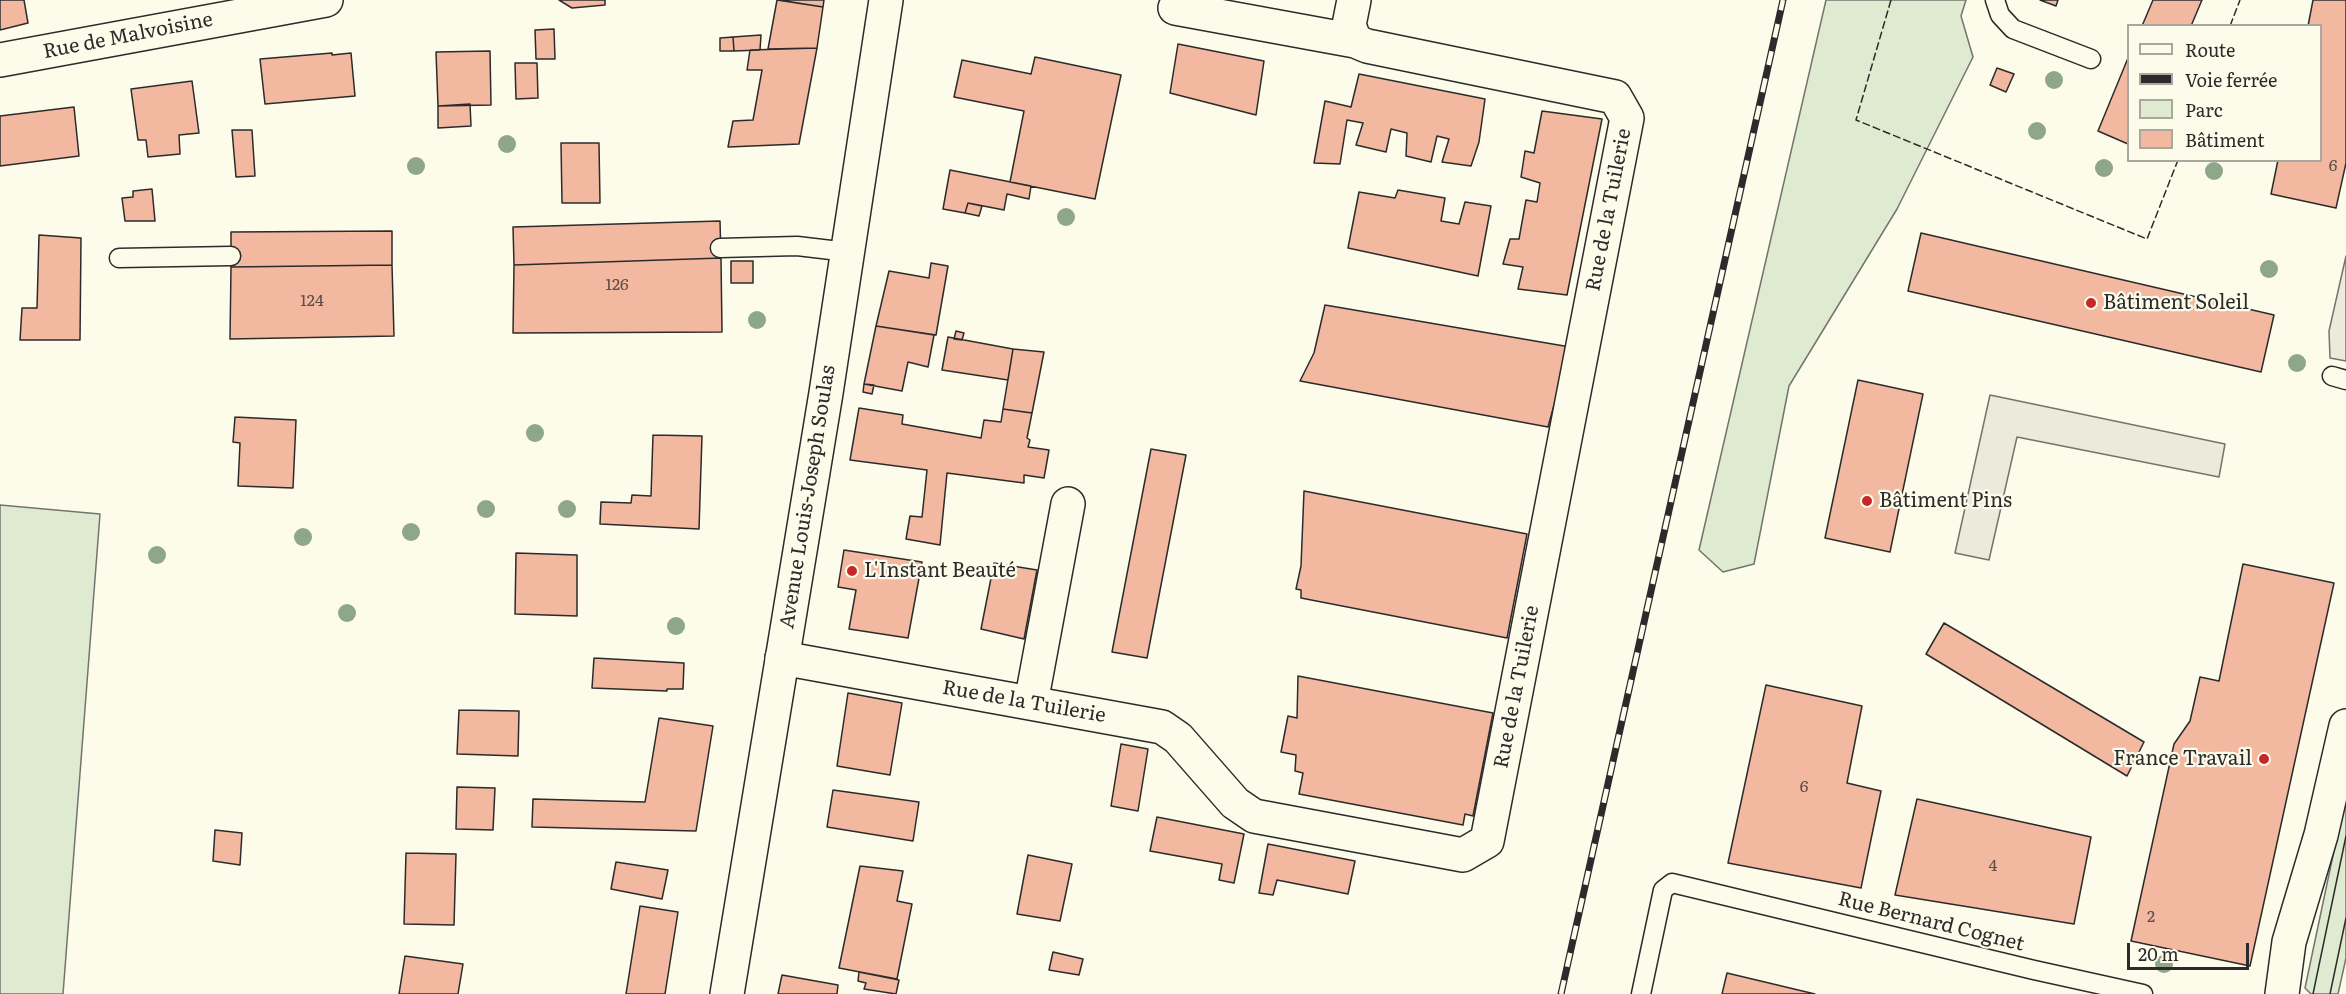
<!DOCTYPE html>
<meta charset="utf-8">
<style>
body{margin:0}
#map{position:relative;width:2346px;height:994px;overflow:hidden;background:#fdfbea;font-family:Literata,serif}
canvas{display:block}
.legend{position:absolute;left:2127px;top:24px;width:195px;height:138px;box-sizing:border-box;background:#fdfbea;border:2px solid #a9a89e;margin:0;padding:8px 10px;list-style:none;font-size:18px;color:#2b2b2b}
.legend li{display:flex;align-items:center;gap:12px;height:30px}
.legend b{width:30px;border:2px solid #a9a89e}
.scale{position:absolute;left:2127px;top:943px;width:122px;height:27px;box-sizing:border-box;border:3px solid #2b2b2b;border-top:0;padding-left:8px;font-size:18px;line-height:21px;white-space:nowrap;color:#2b2b2b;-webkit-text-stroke:4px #fdfbea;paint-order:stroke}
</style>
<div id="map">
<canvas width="2346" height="994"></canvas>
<ul class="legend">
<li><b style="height:8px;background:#fdfbea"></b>Route</li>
<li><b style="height:8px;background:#2b2b2b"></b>Voie ferrée</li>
<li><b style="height:16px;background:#deebd1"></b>Parc</li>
<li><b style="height:16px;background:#f2b8a0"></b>Bâtiment</li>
</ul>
<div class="scale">20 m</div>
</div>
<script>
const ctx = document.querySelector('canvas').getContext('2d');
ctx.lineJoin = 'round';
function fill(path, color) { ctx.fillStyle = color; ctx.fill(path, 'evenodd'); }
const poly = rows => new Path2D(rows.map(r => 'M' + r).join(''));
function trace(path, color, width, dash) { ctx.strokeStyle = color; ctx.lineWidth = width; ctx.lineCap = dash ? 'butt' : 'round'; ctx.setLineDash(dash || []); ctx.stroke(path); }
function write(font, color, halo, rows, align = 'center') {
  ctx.font = font + ' Literata,serif'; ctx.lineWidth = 4.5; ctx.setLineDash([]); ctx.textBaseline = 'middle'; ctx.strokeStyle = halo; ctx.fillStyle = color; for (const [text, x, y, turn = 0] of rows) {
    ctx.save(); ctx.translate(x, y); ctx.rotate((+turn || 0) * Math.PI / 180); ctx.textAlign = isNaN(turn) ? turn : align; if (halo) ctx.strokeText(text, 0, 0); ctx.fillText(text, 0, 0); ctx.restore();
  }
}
const green = poly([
 [1826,0,1966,0,1961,16,1973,57,1897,209,1789,386,1754,564,1723,572,1699,550,1826,0],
 [0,505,100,514,63,994,0,994,0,505],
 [2346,794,2346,958,2338,994,2311,994,2305,988,2346,794]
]);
const parking = poly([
 [2346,256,2346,361,2330,358,2329,331,2346,256],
 [1990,395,2225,444,2219,477,2017,437,1989,560,1955,553,1990,395]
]);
const building = poly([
 [0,0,24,0,28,23,0,30,0,0],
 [559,0,605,0,605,5,572,8,559,0],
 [777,0,823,7,817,48,768,49,777,0],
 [779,0,824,0,823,7,779,0],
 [2040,0,2058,0,2056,6,2040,0],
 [2153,0,2202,0,2191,26,2142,26,2153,0],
 [2313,0,2346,0,2346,163,2336,208,2271,194,2278,160,2320,160,2320,26,2308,26,2313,0],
 [554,29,555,59,536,59,535,30,554,29],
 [761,35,760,50,734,51,733,37,761,35],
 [733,37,734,51,720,51,720,38,733,37],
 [1178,44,1264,61,1256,115,1170,93,1178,44],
 [817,48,799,144,728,147,733,121,753,120,762,70,747,70,750,50,817,48],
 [490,51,491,105,438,106,436,52,490,51],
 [332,53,332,55,351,53,355,96,265,104,260,59,332,53],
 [1035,57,1121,75,1095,199,1010,182,1024,111,954,97,962,60,1031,74,1035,57],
 [2128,58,2128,144,2098,131,2128,58],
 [515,63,537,63,538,98,516,99,515,63],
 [1997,68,2014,74,2006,92,1990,85,1997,68],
 [1359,74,1485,99,1479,142,1471,166,1442,162,1449,139,1437,136,1431,162,1406,156,1407,133,1391,129,1386,152,1356,145,1363,123,1347,120,1340,164,1314,163,1325,101,1351,107,1359,74],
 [192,81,199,133,179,135,180,154,148,157,146,140,138,140,131,89,192,81],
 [470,104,471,126,438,128,438,106,470,104],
 [74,107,79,156,0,166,0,116,74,107],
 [1542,111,1602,119,1567,295,1518,289,1523,267,1503,264,1510,239,1519,239,1526,200,1537,202,1540,183,1521,177,1525,151,1534,153,1542,111],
 [232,130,252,130,255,176,236,177,232,130],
 [561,143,599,143,600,203,562,203,561,143],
 [950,170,1031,186,1029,199,1007,194,1004,210,968,203,965,213,943,209,950,170],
 [152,189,155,221,125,221,122,198,133,197,133,191,152,189],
 [1398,190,1445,198,1441,221,1459,224,1465,202,1491,206,1478,276,1348,248,1359,192,1395,198,1398,190],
 [968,203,982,206,979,216,965,213,968,203],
 [720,221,721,258,514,265,513,227,720,221],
 [392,231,392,265,231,267,231,232,392,231],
 [1921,233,2274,315,2261,372,1908,291,1921,233],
 [39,235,81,238,80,340,20,340,22,308,37,308,39,235],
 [721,258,722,332,513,333,514,265,721,258],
 [731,261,753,261,753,283,731,283,731,261],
 [931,263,948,266,936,335,876,326,889,271,929,278,931,263],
 [392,265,394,336,230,339,231,267,392,265],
 [1325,305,1570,347,1548,427,1300,381,1314,353,1325,305],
 [876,326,934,335,928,367,908,362,902,391,864,384,876,326],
 [956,331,964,333,962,340,954,339,956,331],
 [948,337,1013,349,1008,380,942,370,948,337],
 [1013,349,1044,352,1032,413,1003,409,1013,349],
 [1858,380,1923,394,1890,552,1825,538,1858,380],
 [864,384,874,385,872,394,863,392,864,384],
 [859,408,903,415,902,424,981,438,984,420,1001,422,1003,409,1032,413,1027,438,1030,440,1028,447,1049,450,1044,478,1024,475,1024,483,947,473,940,545,906,539,910,516,922,517,927,470,850,460,859,408],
 [235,417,296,420,293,488,238,486,240,443,233,442,235,417],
 [653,435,702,436,699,529,600,524,601,502,631,503,632,495,651,496,653,435],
 [1151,449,1186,455,1147,658,1112,652,1151,449],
 [1304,491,1527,534,1507,638,1301,598,1301,590,1296,589,1301,566,1304,491],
 [844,550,922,562,908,638,849,629,856,590,838,587,844,550],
 [516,553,577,555,577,616,515,614,516,553],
 [994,563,1037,570,1024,639,981,629,994,563],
 [2243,564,2334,583,2250,966,2131,941,2174,744,2190,721,2200,677,2219,681,2243,564],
 [1944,623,2144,742,2127,776,1926,654,1944,623],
 [594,658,684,663,683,689,667,689,667,691,592,688,594,658],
 [1298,676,1493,713,1473,816,1465,814,1463,825,1299,794,1303,773,1295,771,1296,755,1281,752,1288,716,1297,718,1298,676],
 [1766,685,1862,706,1847,783,1881,791,1861,888,1728,863,1766,685],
 [848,693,902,703,890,775,837,766,848,693],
 [459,710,519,711,518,756,457,754,459,710],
 [659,718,713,726,696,831,532,827,533,799,645,802,659,718],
 [1121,744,1148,749,1138,811,1111,806,1121,744],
 [457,787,495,788,493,830,456,829,457,787],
 [833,790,919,802,913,841,827,827,833,790],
 [1917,799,2091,837,2074,924,1895,895,1917,799],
 [1157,817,1244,834,1234,883,1219,880,1222,864,1150,851,1157,817],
 [215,830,242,833,240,865,213,861,215,830],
 [1268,844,1355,861,1348,894,1277,880,1273,895,1259,893,1268,844],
 [406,853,456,854,454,925,404,924,406,853],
 [1028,855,1072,864,1060,921,1017,914,1028,855],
 [616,862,668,870,662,899,611,889,616,862],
 [860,866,903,871,897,901,912,904,897,979,839,968,860,866],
 [640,906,678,912,665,994,626,994,640,906],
 [1053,952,1083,959,1079,975,1049,970,1053,952],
 [405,956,463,964,458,994,399,994,405,956],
 [859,972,899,980,896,994,864,989,866,983,858,981,859,972],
 [1727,973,1815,994,1722,994,1727,973],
 [782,975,838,985,837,994,778,994,782,975]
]);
const lane = poly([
 [1995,0,2000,15,2013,29,2091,59],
 [720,248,797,246,848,252],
 [119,258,231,256],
 [2332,376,2346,380],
 [1641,994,1663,890,1672,883,2034,970,2143,994]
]);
const street = poly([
 [1175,8,1355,41],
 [0,60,326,0],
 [782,658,1162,727,1178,738,1235,803,1254,816,1463,855,1487,841,1627,118,1615,97,1367,46,1355,41,1349,25,1354,0],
 [1031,703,1068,504],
 [2282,994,2289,942,2321,835,2346,726]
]);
const secondary = poly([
 [727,994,826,393,886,0]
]);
const tram = poly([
 [2313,994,2346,836],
 [2330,994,2346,918]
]);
const rail = poly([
 [1561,994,1783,0]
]);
const fence = poly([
 [1891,0,1856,120,2147,239,2178,160],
 [2230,26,2240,0]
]);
const trees = [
 [2054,80],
 [2037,131],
 [507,144],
 [416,166],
 [2104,168],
 [2214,171],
 [1066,217],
 [2269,269],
 [757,320],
 [2297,363],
 [535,433],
 [486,509],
 [567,509],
 [411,532],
 [303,537],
 [157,555],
 [347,613],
 [676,626],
 [2164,964]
];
const markers = [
 [2091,303,6,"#c62828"],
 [1867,501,6,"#c62828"],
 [852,571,6,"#c62828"],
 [2264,759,6,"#c62828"]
];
const numberNames = [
 ["6",2333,166],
 ["126",617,285],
 ["124",312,301],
 ["6",1804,787],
 ["4",1993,866],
 ["2",2151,917]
];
const streetNames = [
 ["Rue de Malvoisine",128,36,-11],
 ["Rue de la Tuilerie",1609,210,-79],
 ["Avenue Louis-Joseph Soulas",808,497,-81],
 ["Rue de la Tuilerie",1517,687,-79],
 ["Rue de la Tuilerie",1024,702,10],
 ["Rue Bernard Cognet",1931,922,14]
];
const poiNames = [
 ["Bâtiment Soleil",2103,303],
 ["Bâtiment Pins",1879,501],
 ["L'Instant Beauté",864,571],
 ["France Travail",2252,759,"right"]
];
fill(green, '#deebd1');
trace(green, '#74746e', 1.5);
fill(parking, '#eceadb');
trace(parking, '#74746e', 1.5);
fill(building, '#f2b8a0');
trace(building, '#2b2b2b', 1.5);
trace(lane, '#2b2b2b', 21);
trace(street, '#2b2b2b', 36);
trace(secondary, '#2b2b2b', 36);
trace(lane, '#fdfbea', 18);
trace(street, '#fdfbea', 33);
trace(secondary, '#fdfbea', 33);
trace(tram, '#2b2b2b', 1.5);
trace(rail, '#2b2b2b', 7);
trace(rail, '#fdfbea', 4.5, [14]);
trace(fence, '#2b2b2b', 1.5, [8, 3]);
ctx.fillStyle = '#8ea78a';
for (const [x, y] of trees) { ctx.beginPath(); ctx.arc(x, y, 9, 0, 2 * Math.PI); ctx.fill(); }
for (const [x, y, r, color] of markers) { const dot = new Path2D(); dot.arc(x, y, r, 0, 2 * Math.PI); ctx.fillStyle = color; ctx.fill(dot); trace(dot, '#fdfbea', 2); }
write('16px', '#5d4e48', null, numberNames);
write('20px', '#2b2b2b', '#fdfbea', streetNames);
write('20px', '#2b2b2b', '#fdfbea', poiNames, 'left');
</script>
